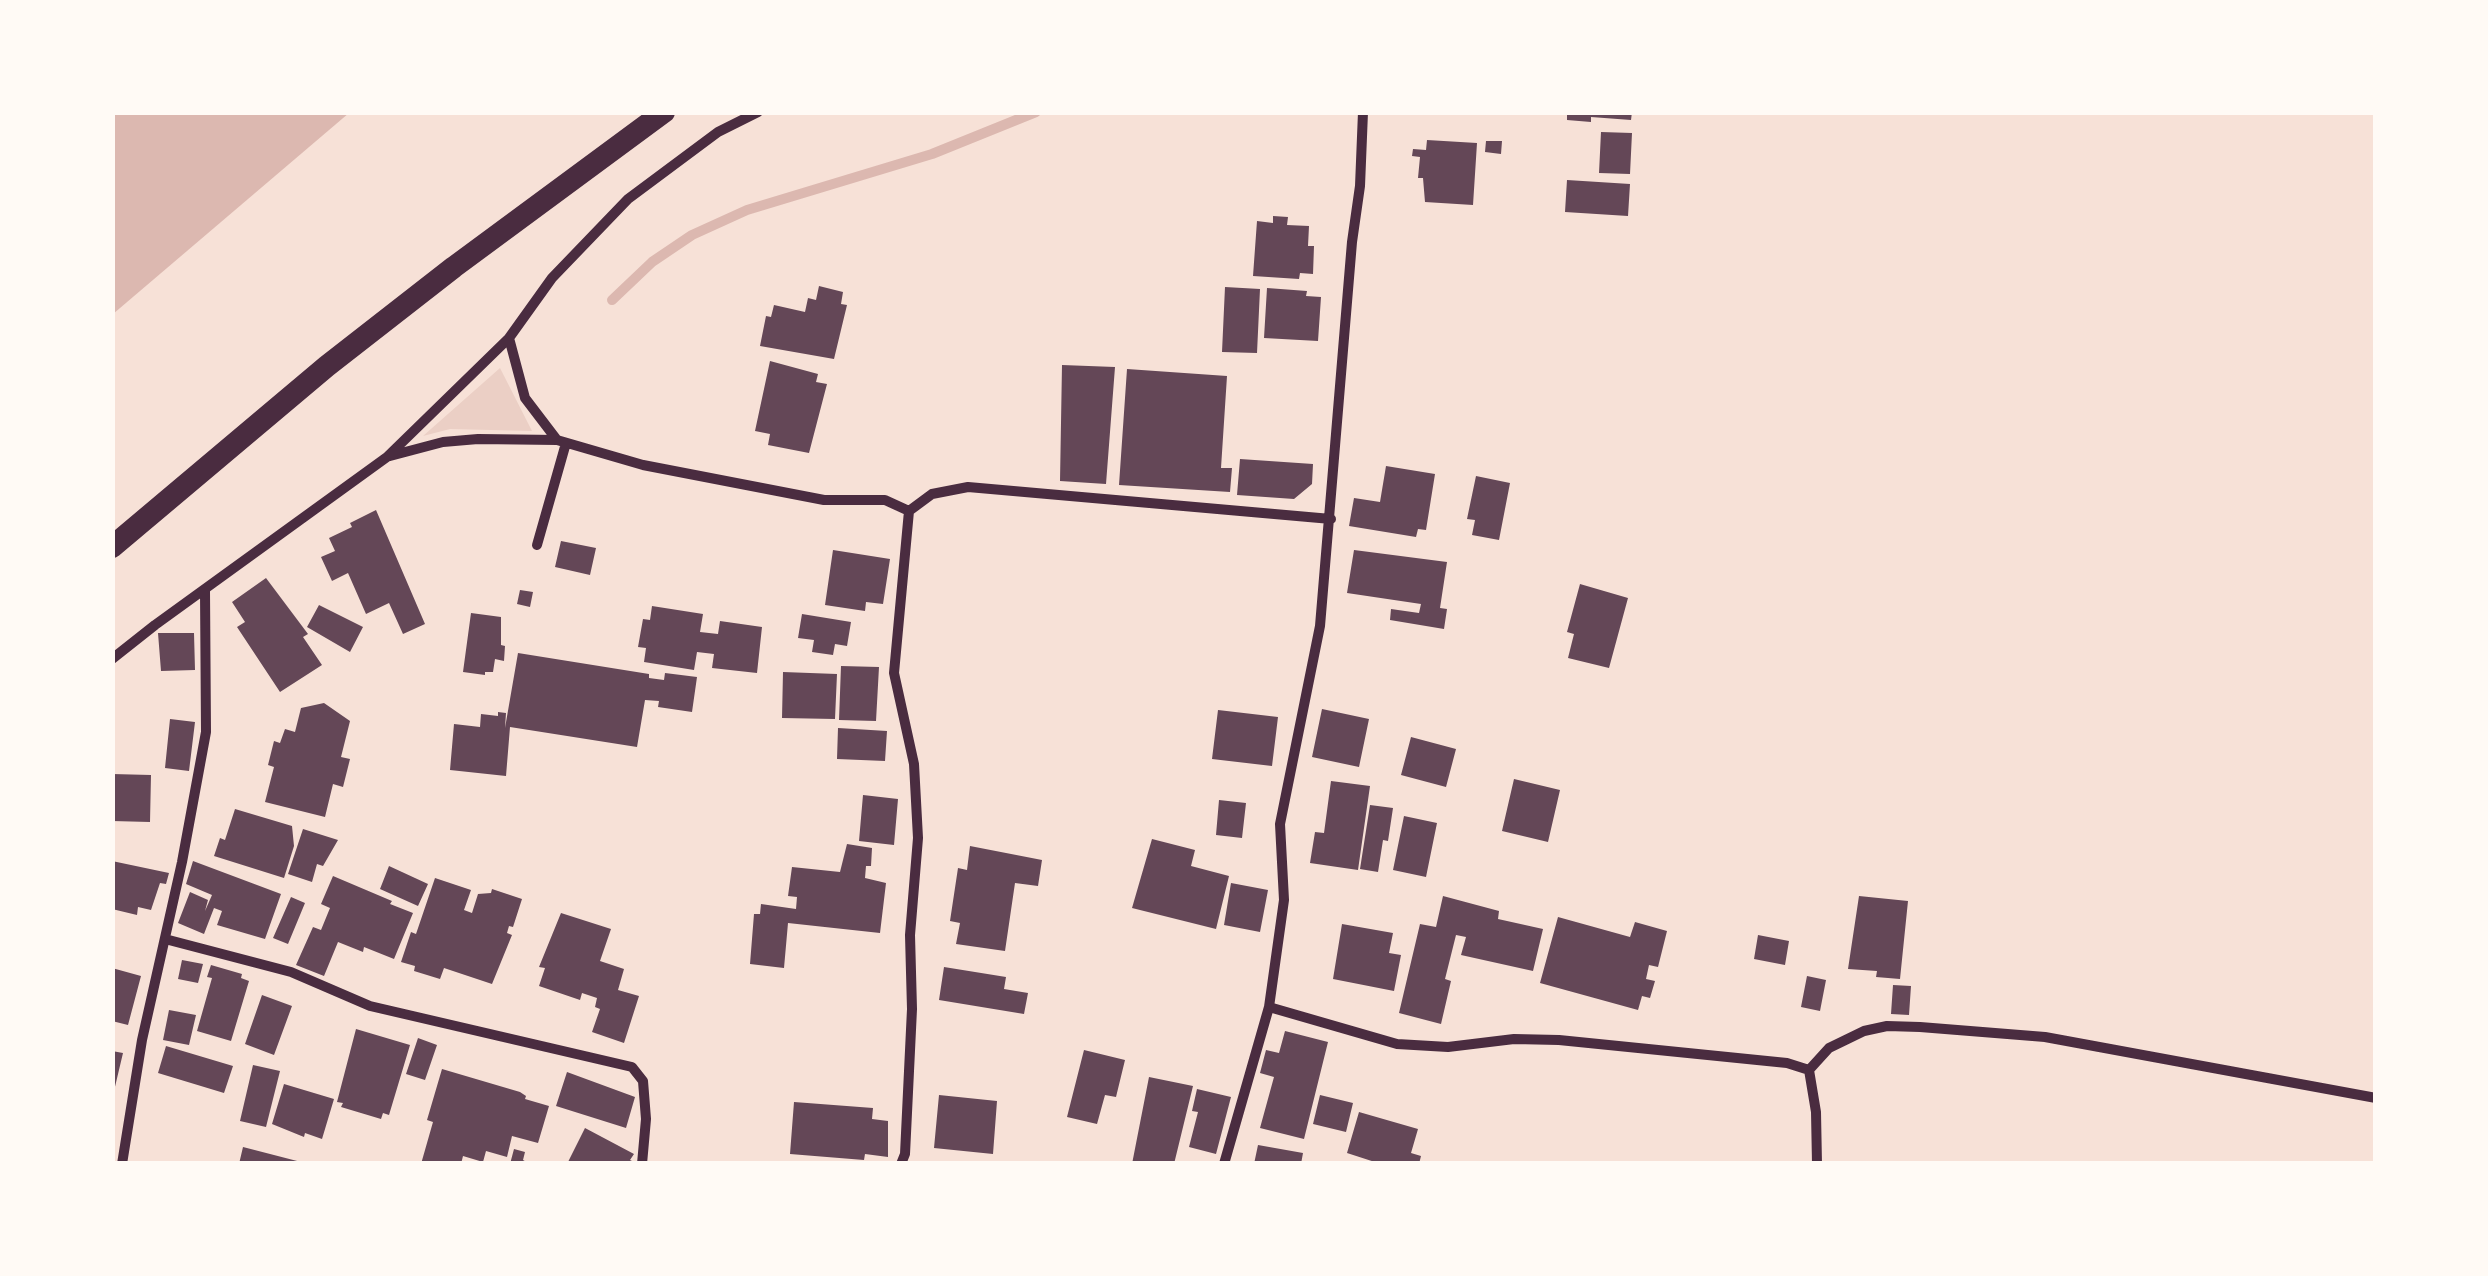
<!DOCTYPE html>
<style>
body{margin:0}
#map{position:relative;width:2488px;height:1276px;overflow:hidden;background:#f7e1d7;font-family:Overpass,sans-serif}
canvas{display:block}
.frame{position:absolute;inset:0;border:115px solid #fffaf5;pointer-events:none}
</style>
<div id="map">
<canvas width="2488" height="1276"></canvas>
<div class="frame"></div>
</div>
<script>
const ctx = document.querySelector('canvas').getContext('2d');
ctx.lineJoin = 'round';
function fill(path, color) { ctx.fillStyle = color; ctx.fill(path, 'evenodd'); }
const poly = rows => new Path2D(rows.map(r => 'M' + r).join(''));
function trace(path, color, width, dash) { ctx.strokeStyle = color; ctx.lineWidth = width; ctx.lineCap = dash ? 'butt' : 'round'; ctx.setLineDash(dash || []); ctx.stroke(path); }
const green = poly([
 [500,368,532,431,450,429,423,436]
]);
const water = poly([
 [113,112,349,112,349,113,113,314]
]);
const stream = poly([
 [612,300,652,262,692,235,747,210,932,154,1036,112]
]);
const building = poly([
 [1567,112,1632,112,1631,120,1591,117,1591,122,1567,120],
 [1601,132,1632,133,1630,174,1599,173],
 [1427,140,1477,143,1473,205,1425,202,1423,178,1418,178,1420,157,1412,156,1413,149,1426,150],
 [1486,141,1502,141,1501,154,1485,152],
 [1567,180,1630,184,1628,216,1565,212],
 [1273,216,1288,217,1287,225,1309,226,1308,246,1314,246,1313,274,1300,273,1299,279,1253,276,1257,221,1273,223],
 [819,286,843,292,841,304,847,305,834,359,760,346,766,316,771,317,774,305,805,312,808,298,816,300],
 [1225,287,1260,289,1257,353,1222,352],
 [1267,288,1307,291,1306,296,1321,297,1318,341,1264,338],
 [770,361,818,374,816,382,827,384,809,453,768,445,770,434,755,431],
 [1062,365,1115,367,1106,484,1060,481],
 [1127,369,1227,376,1221,468,1232,468,1230,492,1119,485],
 [1240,459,1313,464,1312,484,1294,499,1237,495],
 [1386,466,1435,474,1426,530,1418,529,1416,537,1349,526,1354,498,1380,502],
 [1476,476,1510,483,1499,540,1472,535,1475,520,1467,519],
 [376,510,425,624,403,634,389,603,366,614,348,573,332,581,321,557,335,551,329,538,352,527,350,523],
 [561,541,596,548,590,575,555,567],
 [833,550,890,559,883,604,866,602,865,611,825,605],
 [1354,550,1447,562,1440,608,1447,609,1444,629,1390,620,1391,609,1419,613,1421,604,1347,593],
 [266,578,308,634,303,637,322,665,280,692,237,627,245,622,232,602],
 [1580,584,1628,598,1609,668,1568,658,1574,634,1567,632],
 [520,590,533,592,530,607,517,604],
 [319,605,363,627,350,652,307,627],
 [652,606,703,614,700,632,718,634,720,621,762,627,757,673,712,668,714,654,697,652,694,670,644,662,646,648,638,647,643,619,650,620],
 [471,613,501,617,501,645,505,646,504,661,495,659,493,672,485,672,485,675,463,672],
 [802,614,851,622,847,646,835,644,833,655,812,652,814,640,798,638],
 [158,633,194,633,195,670,161,671],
 [518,653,649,674,649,678,664,680,665,673,697,677,692,712,658,707,659,701,645,700,637,747,510,727,506,776,450,770,454,724,480,727,481,714,498,716,498,712,506,713,505,728],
 [841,666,879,667,876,721,839,720],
 [783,672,837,674,835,719,782,718],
 [324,703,350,721,341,757,350,759,343,787,333,784,325,817,265,802,274,767,268,765,274,741,280,743,285,729,295,732,301,708],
 [1322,709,1369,719,1359,767,1312,757],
 [1218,710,1278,717,1272,766,1212,759],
 [170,719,195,722,189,771,165,768],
 [838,728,887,731,885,761,837,759],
 [1411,737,1456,749,1446,787,1401,775],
 [112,774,151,775,150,822,112,821],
 [1514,779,1560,790,1548,842,1502,831],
 [1331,781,1370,786,1358,870,1310,863,1315,832,1324,833],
 [863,795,898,799,894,845,859,841],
 [1219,800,1246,803,1242,838,1216,835],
 [1370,805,1393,808,1388,841,1383,840,1378,872,1360,869],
 [235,809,292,826,294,846,284,878,214,856,220,838,225,840],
 [1404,816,1437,823,1426,877,1393,870],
 [303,829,338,840,323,866,317,864,312,882,288,874],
 [1152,839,1195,850,1191,866,1229,876,1216,929,1132,908],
 [847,844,872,848,871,866,866,866,865,878,886,883,880,933,788,923,784,968,750,964,754,914,760,914,761,904,796,909,797,897,788,896,792,867,840,872],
 [970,846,1042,860,1038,886,1015,883,1005,951,956,944,960,923,950,921,958,868,967,870],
 [112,861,169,873,166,884,160,883,151,910,138,907,137,915,112,909],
 [193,861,281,894,265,939,217,925,222,911,214,908,204,934,178,923,190,892,208,900,205,911,212,895,186,884],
 [389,866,428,884,418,906,380,889],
 [333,876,392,901,390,904,413,913,394,959,364,947,363,952,338,942,324,976,296,965,313,927,321,930,330,908,321,904],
 [435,878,471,890,464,910,472,913,478,894,491,893,492,889,522,899,513,927,509,926,507,933,512,935,492,984,444,968,440,979,414,971,415,966,401,962,411,932,416,934],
 [1231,883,1268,890,1260,932,1224,925],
 [1443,896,1499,911,1498,919,1543,929,1533,971,1461,955,1466,937,1456,935,1445,979,1451,981,1441,1024,1399,1013,1420,924,1436,927],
 [1859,896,1908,901,1900,979,1876,977,1877,971,1848,969],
 [291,897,305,903,288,944,273,938],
 [561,913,611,929,600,961,624,969,618,990,639,996,624,1043,592,1032,600,1009,595,1007,597,998,582,993,580,1000,539,986,545,968,539,967],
 [1558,917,1630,937,1635,922,1667,931,1658,967,1649,965,1646,979,1655,981,1650,998,1642,996,1638,1010,1540,983],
 [1342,924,1393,933,1389,953,1401,955,1394,991,1333,979],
 [1758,935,1789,941,1785,965,1754,959],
 [182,960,203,964,198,983,178,979],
 [211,965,242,974,241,978,249,981,231,1041,197,1031,212,978,207,977],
 [944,967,1006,977,1004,989,1028,993,1024,1014,939,1000],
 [112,968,141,976,128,1025,112,1021],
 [1807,976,1826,980,1820,1011,1801,1007],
 [1893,985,1911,986,1909,1015,1891,1014],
 [262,995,292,1006,274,1055,245,1044],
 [169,1010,196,1015,189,1045,163,1040],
 [356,1029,410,1045,389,1115,383,1113,381,1119,341,1107,343,1103,337,1102],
 [1285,1031,1328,1042,1304,1139,1260,1128,1274,1077,1260,1073,1266,1050,1279,1053],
 [418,1038,437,1045,425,1080,406,1074],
 [166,1046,233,1066,224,1093,158,1073],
 [1084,1050,1125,1060,1116,1097,1105,1095,1097,1124,1067,1117],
 [112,1051,123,1053,114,1091,112,1091],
 [253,1065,280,1071,266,1127,240,1121],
 [442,1069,520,1092,526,1096,525,1099,549,1106,538,1143,512,1136,507,1157,486,1151,483,1162,463,1156,461,1164,421,1164,433,1122,427,1120],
 [567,1072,635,1097,626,1128,556,1106],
 [1149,1077,1193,1086,1174,1164,1132,1164],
 [284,1084,334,1099,322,1139,305,1133,304,1137,272,1124],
 [1197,1089,1231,1097,1216,1154,1189,1147,1198,1112,1192,1111],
 [939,1095,997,1101,993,1154,934,1148],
 [1320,1095,1353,1103,1346,1132,1313,1124],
 [794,1102,873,1108,872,1119,888,1121,888,1157,865,1154,864,1160,790,1154],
 [1359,1112,1418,1129,1411,1153,1421,1156,1419,1164,1381,1164,1347,1153],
 [585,1128,634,1154,630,1160,638,1164,567,1164],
 [1258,1145,1303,1153,1301,1164,1254,1164],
 [243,1147,301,1162,301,1164,239,1164],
 [514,1149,525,1152,523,1160,530,1164,510,1164]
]);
const minor = poly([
 [509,338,525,398,557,440,643,465,824,500,885,500,909,511],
 [390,456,443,442,478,439,557,440],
 [537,545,566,443],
 [112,659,155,625,387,457,509,338,552,278,628,199,718,132,758,112],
 [165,939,291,972,370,1006,632,1067,643,1081,646,1119,642,1164],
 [1269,1007,1397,1044,1448,1047,1514,1039,1559,1040,1787,1063,1809,1070],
 [1809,1070,1829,1048,1864,1031,1887,1026,1920,1027,2045,1037,2376,1098],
 [1809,1070,1816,1112,1817,1164],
 [122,1164,142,1040,182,862,206,732,205,591],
 [901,1164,905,1154,912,1009,910,935,918,838,914,764,894,673,909,511,932,494,968,487,1331,519],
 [1224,1164,1269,1007,1284,900,1280,824,1320,626,1352,242,1360,186,1363,112]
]);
const trunk = poly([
 [112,547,327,366,454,267,664,112]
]);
fill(green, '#ebcfc5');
fill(water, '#dcb8b0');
trace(stream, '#dcb8b0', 10);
fill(building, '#644757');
trace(minor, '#4a2c40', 10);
trace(trunk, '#4a2c40', 22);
</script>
